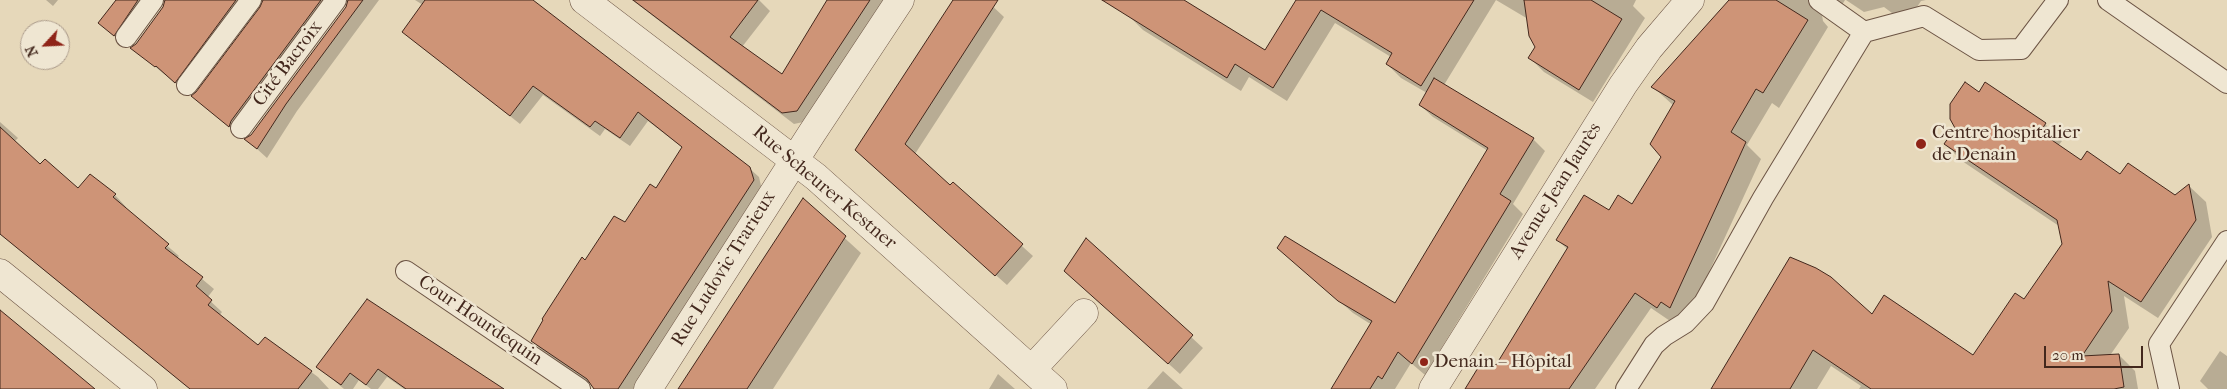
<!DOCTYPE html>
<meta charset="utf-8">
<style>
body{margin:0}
#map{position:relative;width:2227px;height:389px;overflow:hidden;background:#e6d8ba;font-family:"IM FELL French Canon",serif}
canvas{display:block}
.north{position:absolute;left:20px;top:20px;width:50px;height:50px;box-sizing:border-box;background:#efe6d2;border:1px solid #aa9a8a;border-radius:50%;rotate:245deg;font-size:14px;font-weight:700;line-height:20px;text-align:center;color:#43281d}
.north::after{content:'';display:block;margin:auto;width:18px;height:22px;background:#8f2418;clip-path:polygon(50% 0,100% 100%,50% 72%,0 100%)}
.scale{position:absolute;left:2044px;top:346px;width:99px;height:22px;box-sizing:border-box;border:2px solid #43281d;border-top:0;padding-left:6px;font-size:15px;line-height:18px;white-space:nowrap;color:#43281d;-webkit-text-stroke:4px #efe6d2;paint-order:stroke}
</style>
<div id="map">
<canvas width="2227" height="389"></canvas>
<div class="north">N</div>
<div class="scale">20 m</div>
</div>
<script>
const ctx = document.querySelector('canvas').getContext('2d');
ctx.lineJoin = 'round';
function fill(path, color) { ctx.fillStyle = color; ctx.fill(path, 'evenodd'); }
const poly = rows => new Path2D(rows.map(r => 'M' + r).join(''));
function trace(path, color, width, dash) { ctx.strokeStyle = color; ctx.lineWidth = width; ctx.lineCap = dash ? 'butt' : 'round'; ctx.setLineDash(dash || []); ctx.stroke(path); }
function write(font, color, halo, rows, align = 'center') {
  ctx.font = font + ' "IM FELL French Canon",serif'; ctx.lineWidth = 5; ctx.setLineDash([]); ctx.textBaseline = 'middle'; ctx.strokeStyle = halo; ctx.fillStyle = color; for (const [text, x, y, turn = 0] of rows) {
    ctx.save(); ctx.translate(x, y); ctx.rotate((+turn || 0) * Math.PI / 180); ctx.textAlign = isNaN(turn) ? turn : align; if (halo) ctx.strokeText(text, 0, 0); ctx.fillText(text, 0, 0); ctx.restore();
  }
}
const shadow = poly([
 [46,0,58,0,53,6],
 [117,0,157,0,124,44,109,32],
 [166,0,256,0,185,91,132,48,136,45,164,7],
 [264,0,339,0,239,135,192,96,197,93,262,8],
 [348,0,379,0,297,111,267,158,246,139,251,136,347,8],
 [415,0,530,0,749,168,759,177,762,190,633,389,595,389,591,384,542,351,533,341,586,261,625,224,656,190,683,148,648,121,630,146,605,129,600,136,543,95,520,124,403,31,423,5],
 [632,0,759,0,770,11,742,47,782,75,829,0,888,0,808,121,794,124],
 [954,0,986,0,1004,17,915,154,951,186,953,184,1033,256,1007,285,867,161],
 [1125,0,1181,0,1266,51,1297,0,1496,0,1444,85,1533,139,1545,151,1513,204,1523,214,1425,375,1411,363,1395,389,1332,389,1372,325,1353,313,1278,248,1395,305,1488,151,1433,117,1420,105,1427,93,1401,78,1387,64,1391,57,1335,23,1287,101,1249,77,1241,91,1143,30,1129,16],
 [1496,0,1636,0,1633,6,1645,18,1593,102,1544,72,1530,58,1536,47,1528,19],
 [1730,0,1845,0,1842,5,1822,15,1823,21,1828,27,1779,108,1772,103,1747,145,1761,159,1686,322,1673,323,1651,308,1595,389,1467,389,1496,367,1568,250,1558,240,1610,212,1632,206,1662,157,1674,106,1653,87],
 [1846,0,1926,0,1921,1,1913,13,1896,16,1884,7,1864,12],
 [1979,94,2045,124,2062,141,2058,146,2082,162,2175,197,2189,186,2206,202,2212,237,2158,318,2124,296,2129,328,2111,354,2118,354,2135,371,2138,389,1859,389,1861,386,1831,366,1817,389,1713,389,1872,316,1973,356,2024,301,2063,244,2059,226,1962,161,1945,144],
 [0,122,18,138,14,142,40,166,78,189,90,175,115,195,126,207,125,209,179,256,177,258,214,289,207,298,222,312,219,316,258,347,265,338,318,377,329,389,190,389,0,234],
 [803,200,861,253,773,389,680,389],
 [1086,240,1203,348,1180,374,1077,282],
 [367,301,501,389,404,389,387,377,378,389,371,389,359,380,353,389,344,389,317,366],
 [2220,351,2227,356,2227,389,2208,389,2200,381],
 [1163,371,1183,389,1147,389],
 [998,374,1015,389,989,389]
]);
const building = poly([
 [116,0,138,0,114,36,98,23,116,0],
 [165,0,236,0,175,83,156,66,155,67,130,48,136,44,163,7,165,0],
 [263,0,321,0,231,121,229,127,191,96,196,92,260,7,263,0],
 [348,0,363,0,286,104,257,149,244,139,251,135,346,7,348,0],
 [425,0,533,0,750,167,754,180,618,389,594,389,587,379,531,341,543,320,542,319,582,257,585,260,614,216,625,222,650,184,656,188,682,147,638,112,620,138,595,121,590,127,533,86,510,116,402,32,425,0],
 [633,0,758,0,730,37,782,74,827,0,870,0,797,111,782,113,633,0],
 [953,0,998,0,905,144,950,185,953,182,1023,244,995,276,855,150,953,0],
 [1102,0,1184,0,1265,50,1296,0,1474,0,1421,86,1386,64,1392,53,1321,10,1273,88,1235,64,1227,78,1102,0],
 [1524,0,1591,0,1622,19,1579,90,1528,58,1535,47,1529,36,1524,0],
 [1729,0,1776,0,1808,20,1763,93,1756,89,1731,132,1746,142,1670,308,1661,302,1657,308,1635,293,1569,389,1465,389,1484,358,1496,365,1568,247,1556,240,1584,195,1609,210,1618,195,1632,204,1661,157,1650,144,1675,101,1651,87,1729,0],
 [1434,78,1534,138,1500,194,1511,201,1412,364,1398,352,1382,379,1378,376,1370,389,1331,389,1372,321,1338,301,1277,248,1285,236,1395,303,1488,148,1419,105,1434,78],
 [1965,82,1979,92,1985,82,2046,123,2040,132,2081,160,2087,151,2120,174,2128,163,2175,195,2189,184,2196,220,2141,302,2108,281,2112,311,2082,356,2119,354,2124,387,2114,389,1871,389,1813,350,1790,389,1711,389,1790,257,1816,268,1831,277,1872,314,1884,295,1973,355,2015,293,2024,299,2062,244,2057,220,1944,144,1955,128,1950,119,1950,104,1965,82],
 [0,127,40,164,45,159,78,188,90,174,116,194,113,197,169,244,165,248,203,277,196,286,212,300,208,305,258,345,265,337,312,371,298,389,190,389,0,234,0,127],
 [803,198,846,236,747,389,678,389,803,198],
 [1086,238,1193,335,1168,364,1064,271,1086,238],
 [367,299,504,389,406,389,378,369,366,385,350,373,341,385,316,367,367,299],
 [0,310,23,329,95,389,0,389,0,310]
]);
const service = poly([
 [1819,0,1864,32,1924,16,1979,50,2021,49,2058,0],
 [2108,0,2227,83],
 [126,37,153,0],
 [187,85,251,0],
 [241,128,336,0],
 [406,271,580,389],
 [1626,389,1654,345,1664,336,1685,323,1704,303,1763,198,1864,32],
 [2169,389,2159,344,2227,241]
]);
const minor = poly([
 [584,0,816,177,1053,389],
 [0,273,143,389],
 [1032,369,1084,313],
 [648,389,812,133,900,0]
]);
const tertiary = poly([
 [1433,389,1623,85,1649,48,1690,0]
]);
const markers = [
 [1921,144,6,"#8f2418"],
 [1424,362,5,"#8f2418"]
];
const streetNames = [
 ["Cité Bacroix",288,64,-53],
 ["Rue Scheurer Kestner",824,188,40],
 ["Avenue Jean Jaurès",1556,191,-58],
 ["Rue Ludovic Trarieux",724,269,-58],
 ["Cour Hourdequin",480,321,34]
];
const poiNames = [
 ["Centre hospitalier",1932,133],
 ["de Denain",1932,155],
 ["Denain – Hôpital",1434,362]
];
fill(shadow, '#0003');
fill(building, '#ce9477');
trace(building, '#43281d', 1);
trace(service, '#6c5444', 22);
trace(minor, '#6c5444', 29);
trace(tertiary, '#6c5444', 29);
trace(service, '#efe6d2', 20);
trace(minor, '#efe6d2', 28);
trace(tertiary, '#efe6d2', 28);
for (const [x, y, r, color] of markers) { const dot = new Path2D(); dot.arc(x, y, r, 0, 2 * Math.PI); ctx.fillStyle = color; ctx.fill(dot); trace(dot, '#efe6d2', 2); }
write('19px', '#43281d', '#efe6d2', streetNames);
write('19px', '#43281d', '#efe6d2', poiNames, 'left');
</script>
